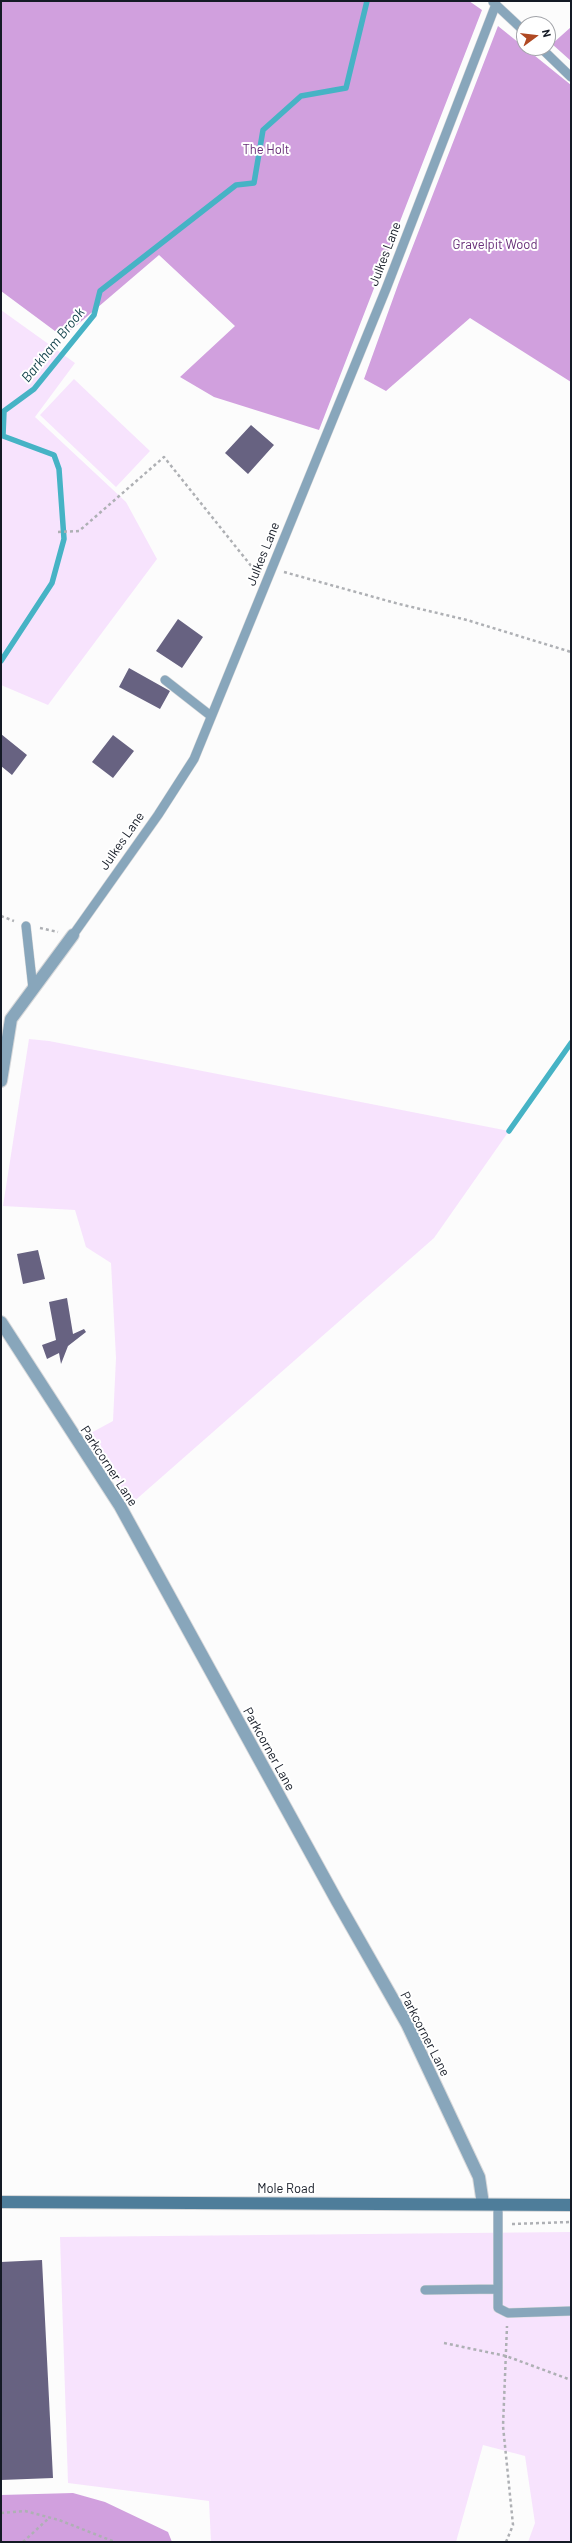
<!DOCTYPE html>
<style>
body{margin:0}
#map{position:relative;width:572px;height:2543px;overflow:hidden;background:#fcfcfc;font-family:Barlow,sans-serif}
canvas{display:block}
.frame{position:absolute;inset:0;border:2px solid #141a25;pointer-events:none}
.north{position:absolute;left:516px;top:16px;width:40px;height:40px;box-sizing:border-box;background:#fff;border:1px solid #a1a3a8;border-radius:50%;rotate:75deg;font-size:11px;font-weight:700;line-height:16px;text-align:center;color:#141a25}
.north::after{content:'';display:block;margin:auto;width:14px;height:18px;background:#b04923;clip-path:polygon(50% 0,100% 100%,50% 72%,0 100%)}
</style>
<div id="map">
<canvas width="572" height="2543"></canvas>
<div class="frame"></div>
<div class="north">N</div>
</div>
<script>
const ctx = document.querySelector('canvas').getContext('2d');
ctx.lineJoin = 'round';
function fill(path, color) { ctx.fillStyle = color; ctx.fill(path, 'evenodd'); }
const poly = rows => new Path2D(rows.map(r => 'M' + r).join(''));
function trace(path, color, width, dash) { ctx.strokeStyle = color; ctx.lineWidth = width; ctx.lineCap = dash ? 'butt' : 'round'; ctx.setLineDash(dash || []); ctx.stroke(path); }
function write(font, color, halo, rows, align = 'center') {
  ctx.font = font + ' Barlow,sans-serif'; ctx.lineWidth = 4; ctx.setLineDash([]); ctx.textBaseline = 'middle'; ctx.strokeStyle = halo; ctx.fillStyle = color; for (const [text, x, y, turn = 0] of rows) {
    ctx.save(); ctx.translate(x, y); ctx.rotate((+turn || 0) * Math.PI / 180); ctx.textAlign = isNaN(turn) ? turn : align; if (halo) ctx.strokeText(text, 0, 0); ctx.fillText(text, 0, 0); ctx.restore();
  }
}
const green = poly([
 [1,310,75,363,35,417,126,502,157,559,48,705,1,685],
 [74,379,150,451,116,487,40,415],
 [29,1039,49,1041,509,1131,434,1238,131,1504,89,1434,113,1421,116,1358,111,1263,86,1247,75,1210,3,1206],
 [571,2232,571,2542,528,2542,535,2523,525,2456,483,2445,456,2542,211,2542,209,2501,68,2483,60,2237]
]);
const forest = poly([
 [1,1,469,1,482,10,319,430,214,397,180,377,235,326,159,255,63,337,1,291],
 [498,26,571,85,571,382,470,318,386,391,364,379,399,282],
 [571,27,571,61,552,44],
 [73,2493,105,2502,168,2532,172,2542,1,2542,1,2495]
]);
const stream = poly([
 [1,661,52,583,64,539,59,469,54,455,3,436,4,411,34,389,94,315,100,291,236,185,254,183,263,130,301,96,346,88,367,1],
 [509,1131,571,1043]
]);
const building = poly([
 [251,425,274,445,248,474,225,453],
 [178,619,203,637,182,668,156,651],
 [129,668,170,691,160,709,119,687],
 [1,734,27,755,12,775,1,766],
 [113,735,134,751,113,778,92,762],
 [38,1250,45,1279,23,1284,17,1254],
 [67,1298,73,1334,84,1329,86,1332,68,1346,61,1364,59,1353,47,1359,42,1345,56,1340,49,1302],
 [42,2260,53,2478,1,2480,1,2262]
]);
const path = poly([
 [58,532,79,531,164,457,256,572],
 [284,572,399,604,467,620,571,652],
 [1,916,14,921],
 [40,928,58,932],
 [512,2224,571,2222],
 [444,2343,506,2356,571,2380],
 [1,2513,25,2511,59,2520,115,2542],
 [23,2542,49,2518],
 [506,2542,513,2525,503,2426,507,2326]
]);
const lane = poly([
 [493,2,524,31],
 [541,48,571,77],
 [165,680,211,716],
 [26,926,33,989],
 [73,935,158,815,194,759,386,289,496,4],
 [498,2205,498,2308,508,2313,571,2311],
 [425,2290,498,2289]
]);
const street = poly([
 [1,1081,11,1019,73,935],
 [1,1322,120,1506,337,1901,407,2024,479,2177,483,2204]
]);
const secondary = poly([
 [1,2202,571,2205]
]);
const parkNames = [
 ["The Holt",266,150],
 ["Gravelpit Wood",495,245]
];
const streetNames = [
 ["Julkes Lane",385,254,-69],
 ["Julkes Lane",263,554,-68],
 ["Julkes Lane",122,841,-55],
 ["Parkcorner Lane",109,1466,57],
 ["Parkcorner Lane",269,1749,61],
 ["Parkcorner Lane",425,2034,63],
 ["Mole Road",286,2189]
];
const waterNames = [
 ["Barkham Brook",53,345,-51]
];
fill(green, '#f7e3fd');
fill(forest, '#d1a0de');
trace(stream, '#46b3c5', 5.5);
fill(building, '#676281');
trace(lane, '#d7d8da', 10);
trace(street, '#d7d8da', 14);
trace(secondary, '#d7d8da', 14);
trace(path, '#aeb0b4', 2.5, [3, 3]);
trace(lane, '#88a6bb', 9);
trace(street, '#88a6bb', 12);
trace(secondary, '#4e7d9a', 12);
write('13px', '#682e78', '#fff', parkNames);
write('13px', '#141a25', '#fff', streetNames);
write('italic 14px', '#12424b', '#fff', waterNames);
</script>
